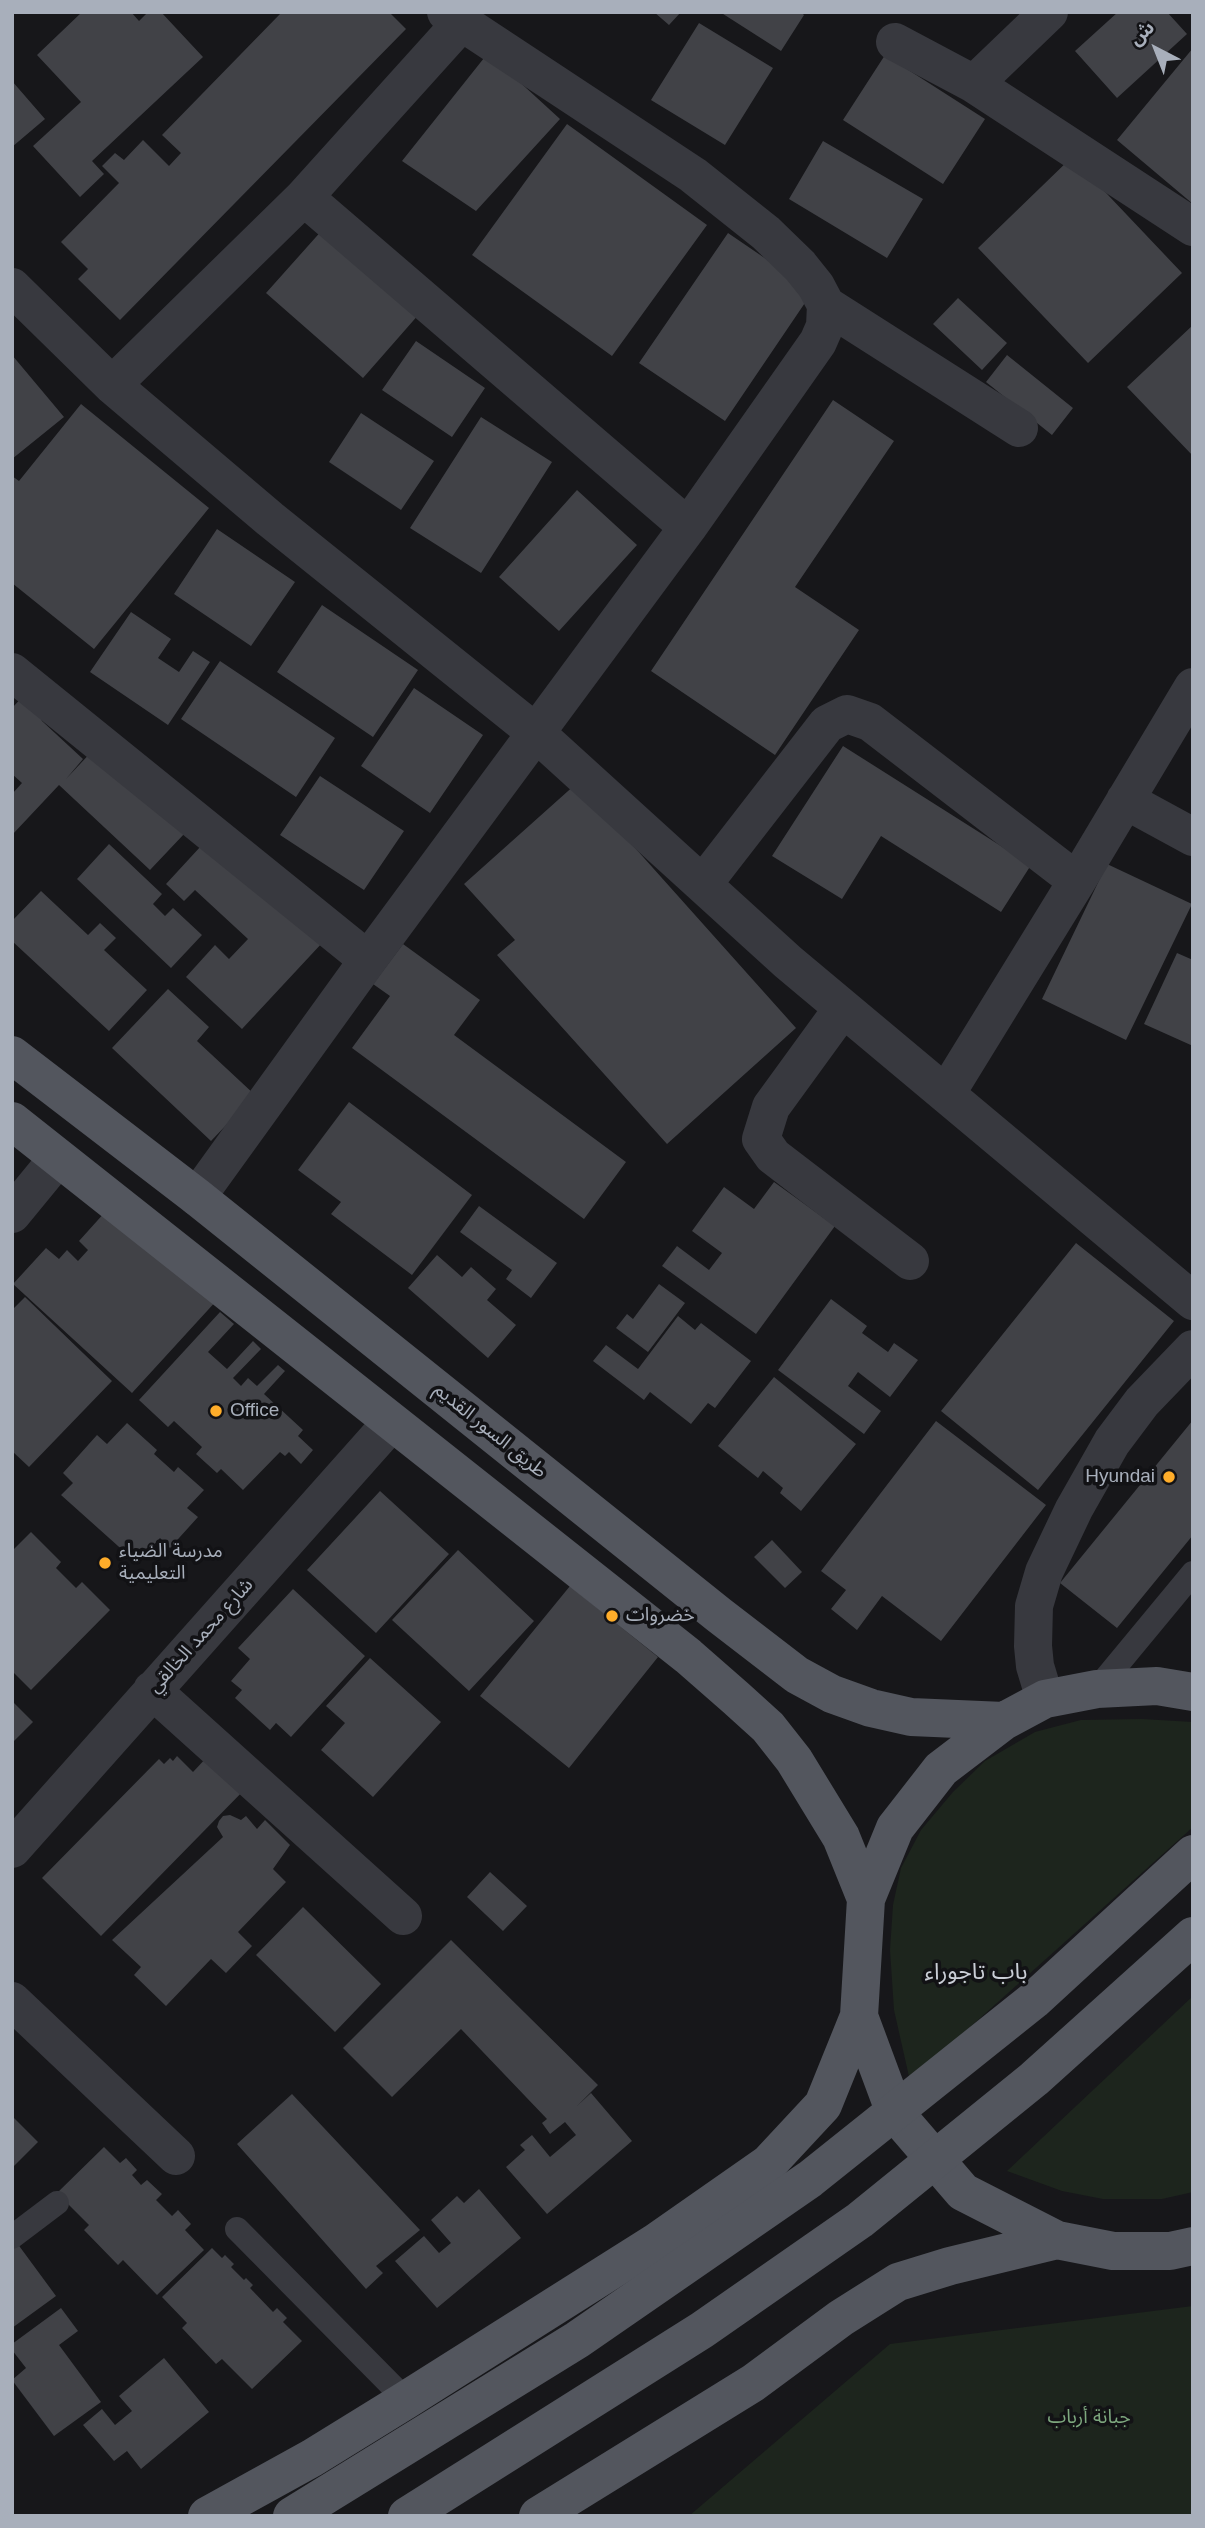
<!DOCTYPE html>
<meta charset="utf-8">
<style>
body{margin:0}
#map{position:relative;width:1205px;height:2528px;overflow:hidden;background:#17171a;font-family:Arial,"Noto Sans Arabic",sans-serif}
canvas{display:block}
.frame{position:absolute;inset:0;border:14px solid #a8afbb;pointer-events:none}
.north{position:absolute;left:1121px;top:14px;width:70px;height:70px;-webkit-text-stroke:5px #121215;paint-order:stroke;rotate:318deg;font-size:19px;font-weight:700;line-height:28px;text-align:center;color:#a8afbb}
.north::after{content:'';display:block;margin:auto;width:24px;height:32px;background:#a8afbb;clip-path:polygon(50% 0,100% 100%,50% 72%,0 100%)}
</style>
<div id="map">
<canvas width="1205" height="2528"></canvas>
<div class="frame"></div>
<div class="north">ش</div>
</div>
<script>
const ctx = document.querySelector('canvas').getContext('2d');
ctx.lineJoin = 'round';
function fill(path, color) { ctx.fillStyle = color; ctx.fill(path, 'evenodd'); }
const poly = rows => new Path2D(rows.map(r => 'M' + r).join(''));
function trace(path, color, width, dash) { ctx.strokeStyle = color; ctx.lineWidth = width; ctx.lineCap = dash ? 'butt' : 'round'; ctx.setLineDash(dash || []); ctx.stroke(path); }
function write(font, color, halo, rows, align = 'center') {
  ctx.font = font + ' Arial,"Noto Sans Arabic",sans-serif'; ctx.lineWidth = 7; ctx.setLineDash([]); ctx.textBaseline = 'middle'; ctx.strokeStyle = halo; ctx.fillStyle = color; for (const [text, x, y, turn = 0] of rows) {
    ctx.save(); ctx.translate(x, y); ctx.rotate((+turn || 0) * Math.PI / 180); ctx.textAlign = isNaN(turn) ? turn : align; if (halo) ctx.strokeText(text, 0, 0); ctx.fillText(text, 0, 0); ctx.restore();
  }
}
const green = poly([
 [1142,1719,1193,1722,1193,1827,910,2081,894,2010,890,1950,893,1905,901,1868,921,1830,953,1792,985,1761,1035,1732,1081,1720],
 [1193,1996,1193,2192,1162,2199,1103,2199,1062,2191,1007,2171],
 [1193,2306,1193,2516,689,2516,890,2344]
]);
const building = poly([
 [82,12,131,12,139,21,148,12,161,12,203,57,92,161,104,174,80,197,33,146,81,102,37,55],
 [278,12,389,12,406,29,120,320,78,279,88,269,61,242,119,183,102,166,115,153,124,160,143,140,169,166,181,153,162,135,280,14],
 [654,12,681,12,669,25],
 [720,12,801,12,804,15,781,51],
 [1118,12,1167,12,1187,34,1117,98,1075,51],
 [699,23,773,68,725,145,651,100],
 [1193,48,1193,204,1117,140],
 [488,53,560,119,476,211,402,161],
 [885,55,985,119,943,184,843,120],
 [12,81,45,119,12,147],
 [567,124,707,225,612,356,472,255],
 [823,141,923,199,887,258,789,199],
 [1072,157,1182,273,1088,363,978,248],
 [324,228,420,313,363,378,266,293],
 [728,233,813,291,725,421,639,363],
 [958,298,1007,343,982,370,933,324],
 [1193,325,1193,456,1127,387],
 [416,341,485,388,452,437,382,390],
 [12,355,64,417,12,459],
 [1007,355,1073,408,1052,435,986,382],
 [833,400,894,441,795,587,859,630,775,755,651,671],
 [81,404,209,508,94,649,12,583,12,476,19,481],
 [361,413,434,461,401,510,329,462],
 [481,417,552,462,481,573,410,528],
 [577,490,637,545,559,631,499,577],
 [217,529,295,582,251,646,174,594],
 [322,605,418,670,373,737,277,672],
 [131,612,171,639,158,658,179,672,193,651,210,662,168,725,90,672],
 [220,661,335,738,296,797,181,719],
 [414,688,483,735,430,813,361,766],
 [28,691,42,721,83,759,66,779,95,748,185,833,150,870,59,785,12,835,12,794,22,783,12,774,12,708],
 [843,746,1031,865,1001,912,881,836,842,899,772,856],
 [320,776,404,831,364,890,280,835],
 [577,783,796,1028,667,1144,497,955,515,940,464,884],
 [109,844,162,894,153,904,165,916,173,908,202,935,171,968,77,879],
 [201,846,323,942,242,1029,186,977,215,945,229,959,248,939,195,890,184,901,166,884],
 [1107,864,1192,904,1126,1040,1042,999],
 [41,891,88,935,100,923,116,938,104,950,147,990,109,1031,12,941,12,921],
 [403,944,480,1000,454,1035,626,1162,584,1219,352,1048,390,996,373,984],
 [1177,953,1193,960,1193,1046,1144,1024],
 [168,989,209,1027,197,1041,255,1095,211,1141,112,1048],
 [349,1102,472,1195,412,1275,331,1214,341,1202,298,1170],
 [774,1182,835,1226,756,1334,662,1266,677,1246,709,1270,722,1253,692,1231,724,1187,754,1209],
 [479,1206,557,1263,531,1298,506,1279,512,1270,460,1232],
 [106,1211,218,1299,132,1393,13,1284,46,1248,59,1259,67,1250,78,1261,88,1250,79,1241],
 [1076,1243,1174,1321,1038,1490,941,1411],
 [437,1255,462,1277,471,1267,496,1289,487,1300,516,1325,488,1358,408,1288],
 [659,1284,685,1303,648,1352,616,1328,627,1314,633,1319],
 [25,1297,112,1381,29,1467,12,1451,12,1310],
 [831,1299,867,1326,862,1333,888,1352,894,1343,918,1360,890,1397,858,1372,848,1386,881,1411,864,1434,778,1370],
 [220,1312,234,1324,208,1352,227,1369,253,1341,261,1349,233,1378,241,1386,248,1378,257,1386,278,1365,285,1371,264,1394,303,1430,298,1436,313,1450,301,1464,289,1452,285,1456,280,1452,243,1490,221,1469,217,1473,196,1454,202,1447,174,1421,168,1427,139,1400],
 [678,1316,695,1330,701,1323,751,1361,715,1408,708,1403,691,1424,650,1392,644,1400,593,1361,606,1345,638,1369],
 [774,1377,856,1444,801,1511,780,1493,783,1488,763,1471,758,1478,718,1446],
 [1193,1420,1193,1535,1117,1628,1060,1583],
 [936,1421,1046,1505,941,1641,882,1596,857,1630,831,1609,846,1590,821,1571],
 [127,1423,157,1450,154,1454,174,1472,178,1467,204,1490,187,1508,198,1517,170,1548,160,1538,137,1563,61,1495,73,1483,63,1473,97,1435,107,1444],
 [380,1491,449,1554,376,1633,307,1570],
 [31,1532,61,1562,56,1568,76,1588,82,1582,110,1610,31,1690,12,1671,12,1551],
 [772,1540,802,1572,785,1588,754,1557],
 [458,1550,534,1621,469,1691,392,1620],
 [570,1586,658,1657,569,1768,480,1696],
 [293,1589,365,1656,291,1737,276,1723,270,1730,235,1698,242,1690,231,1681,250,1659,238,1648],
 [370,1658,441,1722,373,1797,321,1750,345,1723,326,1706],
 [12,1701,33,1722,12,1743],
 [177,1756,193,1772,208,1756,250,1784,101,1936,42,1878,159,1759,164,1764,170,1758,173,1761],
 [230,1815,241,1820,246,1816,257,1829,265,1820,290,1845,273,1869,286,1882,238,1932,252,1946,226,1973,211,1959,166,2006,134,1975,141,1967,112,1940,223,1837,217,1827,219,1821,223,1816],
 [490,1872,527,1906,503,1931,467,1897],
 [303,1907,381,1984,335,2032,256,1955],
 [451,1940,598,2085,577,2106,591,2093,632,2141,547,2214,506,2167,525,2150,520,2145,532,2135,550,2157,576,2135,565,2122,550,2134,542,2123,547,2119,461,2029,392,2097,343,2048],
 [292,2094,420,2230,376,2266,383,2273,366,2289,237,2144],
 [12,2116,38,2142,12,2168],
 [104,2147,120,2163,126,2158,137,2170,132,2175,141,2185,147,2180,162,2194,156,2200,172,2216,178,2210,191,2224,185,2230,204,2250,157,2295,123,2260,118,2265,84,2230,89,2225,57,2193],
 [479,2189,521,2238,437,2308,395,2261,424,2236,439,2253,451,2243,431,2220,457,2196,464,2203],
 [17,2243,56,2296,12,2328,12,2247],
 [212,2248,222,2258,225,2255,234,2264,231,2267,244,2280,246,2278,253,2285,250,2288,273,2312,277,2308,287,2318,283,2322,302,2341,252,2389,222,2359,216,2364,182,2328,187,2323,162,2297],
 [61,2308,78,2331,59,2345,101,2402,54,2436,12,2380,26,2368,12,2350,12,2344],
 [164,2358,209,2412,141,2469,127,2451,114,2461,83,2425,102,2409,115,2425,132,2411,119,2396]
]);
const lane = poly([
 [1097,1689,1193,1573],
 [237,2229,406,2400],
 [12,2237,57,2203]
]);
const street = poly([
 [895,42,974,84,1193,227],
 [974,84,1049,12],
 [304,197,688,527],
 [12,287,112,385,270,519,535,732,788,962,1193,1301],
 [826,305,1019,428],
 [112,385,304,197,460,24],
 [12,672,368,960],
 [1125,800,1193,837],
 [1077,881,1193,687],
 [703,884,827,724,847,714,870,722,1077,881,946,1094],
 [843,1008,771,1107,761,1139,773,1156,910,1261],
 [197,1197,368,960,688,527,818,342,825,326,826,305,816,286,800,266,766,233,693,175,446,12],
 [12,1214,58,1158],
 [152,1690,403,1916],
 [1045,1699,1035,1666,1033,1646,1034,1606,1044,1572,1074,1509,1112,1442,1142,1402,1193,1349],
 [12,1849,391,1423],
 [12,2001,176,2156]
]);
const primary = poly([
 [12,1055,197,1197,719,1615,797,1675,832,1694,871,1708,911,1717,1004,1721],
 [12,1121,688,1656,736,1698,768,1727,794,1760,841,1837,866,1899],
 [1193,1692,1157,1686,1097,1689,1045,1699,1004,1721,941,1769,895,1828,866,1899,859,2016,895,2113,963,2192,1057,2240,1113,2251,1170,2251,1193,2246],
 [207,2516,312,2458,406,2400,656,2242,769,2163,823,2105,859,2016],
 [538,2516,753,2383,841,2318,898,2282,950,2266,1057,2240]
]);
const primaryBridge = poly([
 [292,2516,577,2340,810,2179,1034,2000,1193,1854],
 [407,2516,702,2330,860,2220,1034,2079,1193,1936]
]);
const markers = [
 [216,1411,7,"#ffad2a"],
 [1169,1477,7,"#ffad2a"],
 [105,1563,7,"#ffad2a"],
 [612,1616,7,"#ffad2a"]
];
const poiNames = [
 ["Office",230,1411],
 ["Hyundai",1155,1477,"right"],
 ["مدرسة الضياء",119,1552],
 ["التعليمية",119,1574],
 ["خضروات",626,1616]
];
const streetNames = [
 ["طريق السور القديم",490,1431,39],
 ["شارع محمد الخالقي",201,1636,-48]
];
const parkNames = [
 ["جبانة أرباب",1089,2418]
];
const quarterNames = [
 ["باب تاجوراء",976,1973]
];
fill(green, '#1d251d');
fill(building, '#414247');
trace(lane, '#38393f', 24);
trace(street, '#38393f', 38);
trace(primary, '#53565e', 38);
trace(primaryBridge, '#53565e', 38);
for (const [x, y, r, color] of markers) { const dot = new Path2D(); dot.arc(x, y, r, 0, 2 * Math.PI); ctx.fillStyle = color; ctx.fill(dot); trace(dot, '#121215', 2.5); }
write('19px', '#a8afbb', '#121215', poiNames, 'left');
write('19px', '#a8afbb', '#121215', streetNames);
write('19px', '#7da77e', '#121215', parkNames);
write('23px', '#caced6', '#121215', quarterNames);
</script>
